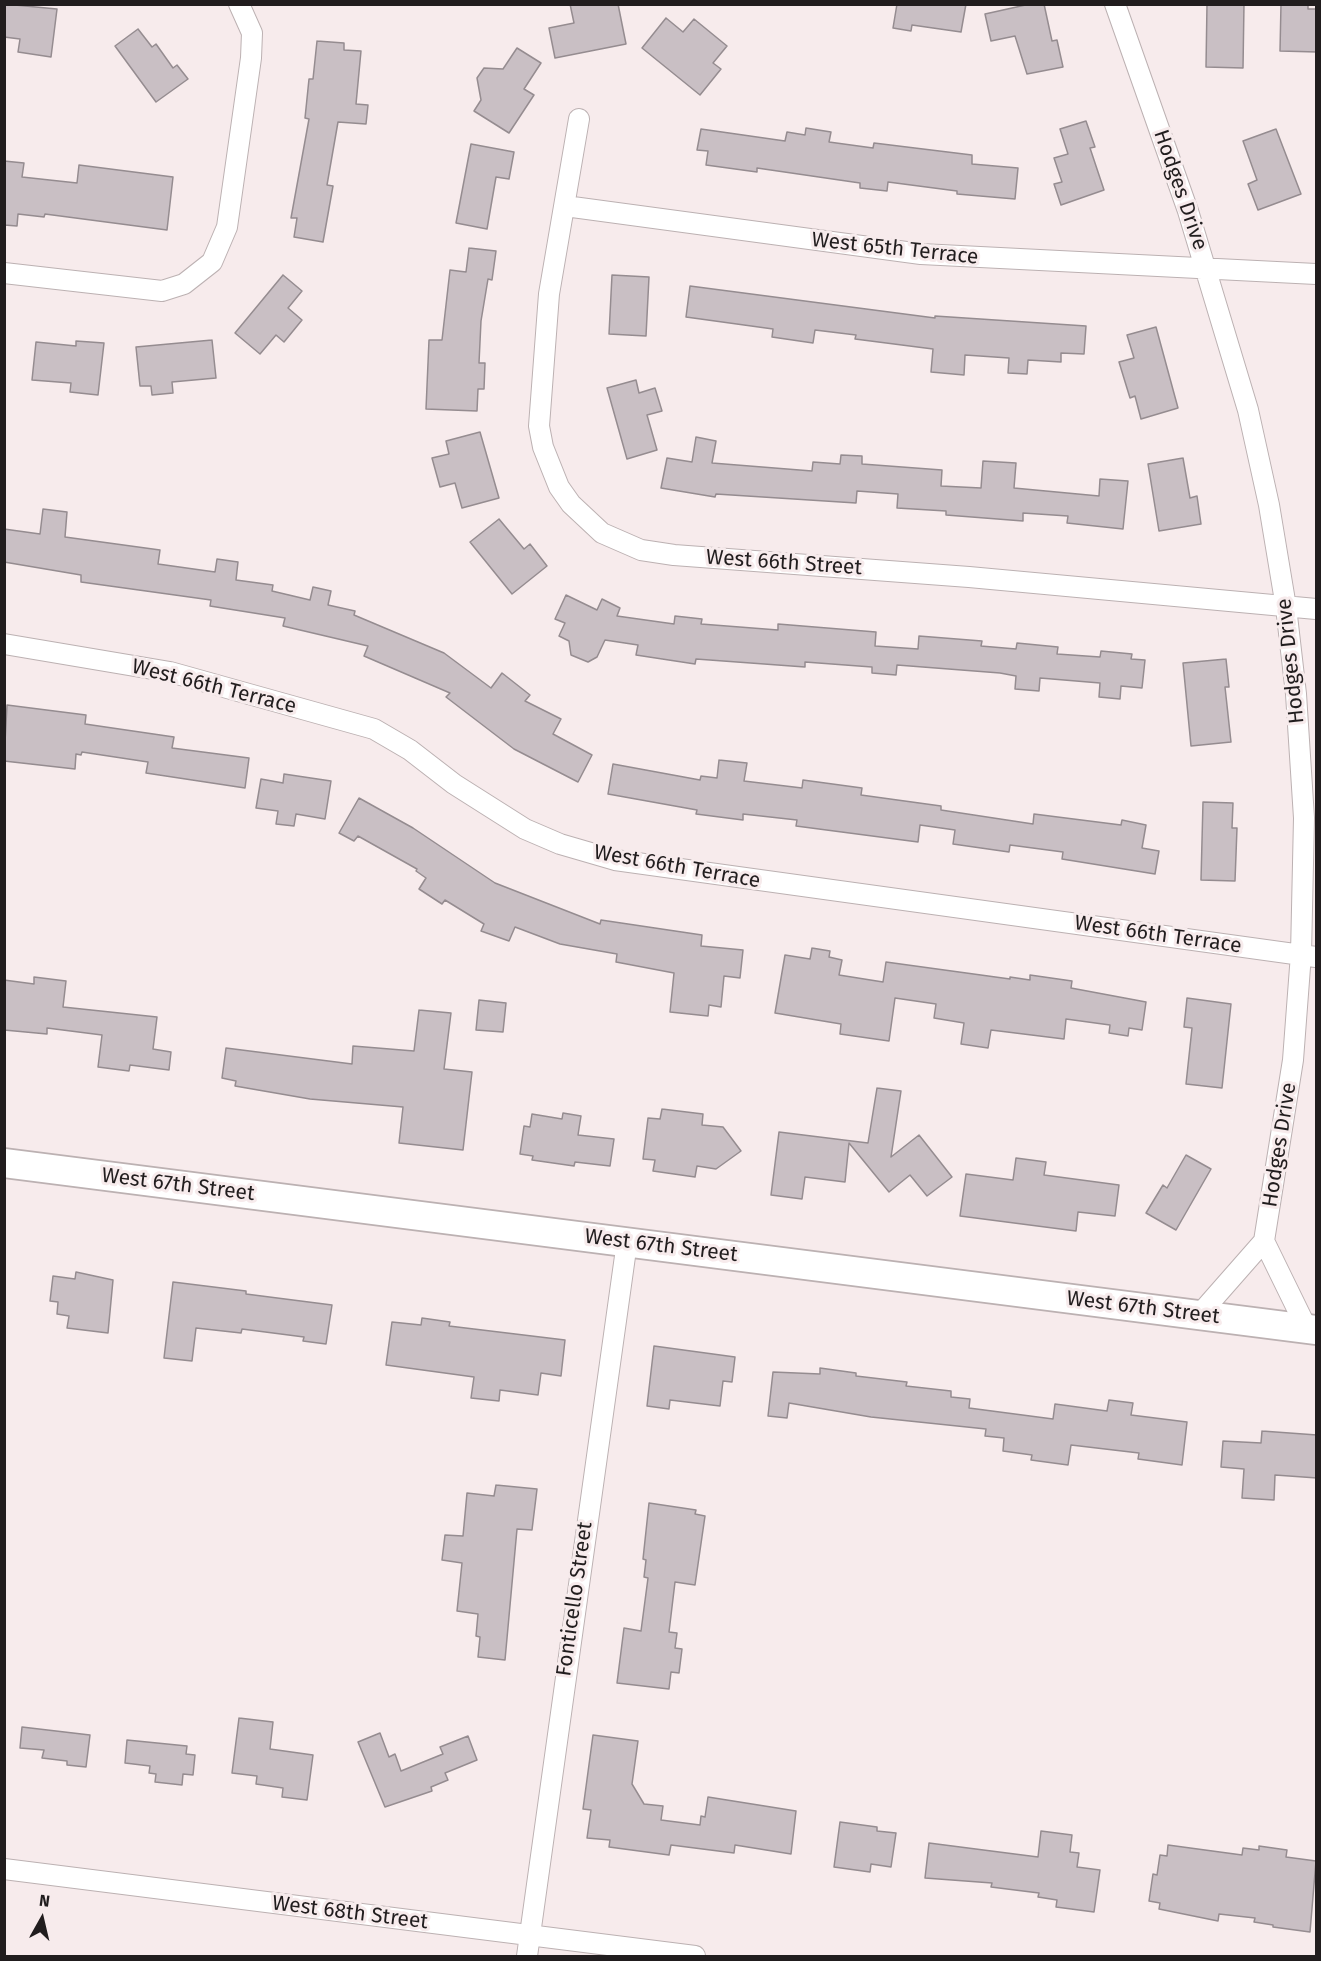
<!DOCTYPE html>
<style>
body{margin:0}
#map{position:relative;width:1321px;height:1961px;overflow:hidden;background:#f7ebec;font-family:"Fira Sans",sans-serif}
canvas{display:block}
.frame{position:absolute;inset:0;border:6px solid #211d1e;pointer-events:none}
.north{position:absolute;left:12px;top:1889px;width:60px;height:60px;-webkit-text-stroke:4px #f7ebec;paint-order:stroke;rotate:8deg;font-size:16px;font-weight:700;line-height:24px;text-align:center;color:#211d1e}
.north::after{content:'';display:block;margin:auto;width:21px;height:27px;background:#211d1e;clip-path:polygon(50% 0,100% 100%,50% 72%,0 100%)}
</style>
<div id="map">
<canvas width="1321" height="1961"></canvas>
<div class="frame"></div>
<div class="north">N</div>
</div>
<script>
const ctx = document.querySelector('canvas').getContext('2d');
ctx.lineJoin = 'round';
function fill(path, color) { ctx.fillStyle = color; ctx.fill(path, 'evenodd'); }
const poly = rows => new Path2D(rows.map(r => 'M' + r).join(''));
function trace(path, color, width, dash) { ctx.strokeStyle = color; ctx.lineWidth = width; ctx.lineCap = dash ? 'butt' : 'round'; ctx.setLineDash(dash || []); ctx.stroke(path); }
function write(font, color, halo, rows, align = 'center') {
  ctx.font = font + ' "Fira Sans",sans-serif'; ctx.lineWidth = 6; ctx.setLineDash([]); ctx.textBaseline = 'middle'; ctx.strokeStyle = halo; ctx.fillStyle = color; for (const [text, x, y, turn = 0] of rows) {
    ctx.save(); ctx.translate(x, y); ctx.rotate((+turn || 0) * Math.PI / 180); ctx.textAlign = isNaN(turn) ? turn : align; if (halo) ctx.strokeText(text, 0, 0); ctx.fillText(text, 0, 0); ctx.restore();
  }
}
const building = poly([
 [4,4,57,9,51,57,18,52,20,39,4,37,4,4],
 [570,4,618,4,626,44,555,58,549,28,574,23,570,4],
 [897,4,966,4,961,32,912,25,911,31,893,28,897,4],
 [1030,4,1044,4,1052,41,1057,40,1063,67,1027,74,1015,36,991,41,985,14,1030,4],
 [1207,4,1244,4,1243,68,1206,67,1207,4],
 [1281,4,1308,5,1308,9,1317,9,1317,52,1280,51,1281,4],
 [666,18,683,32,694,19,727,46,713,63,721,69,700,95,642,48,666,18],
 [138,29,152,47,156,44,173,68,177,65,188,79,156,102,115,46,138,29],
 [317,41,344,43,344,50,361,51,356,104,368,105,366,124,338,122,327,185,333,186,323,242,294,237,297,218,291,218,309,119,305,118,309,79,313,79,317,41],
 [517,48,541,63,524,89,534,95,509,133,474,111,481,100,477,78,484,68,503,69,517,48],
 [1086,121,1095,147,1090,148,1104,190,1061,205,1054,184,1062,182,1054,158,1068,154,1060,129,1086,121],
 [806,128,831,132,829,142,873,148,874,143,972,155,972,164,1018,168,1015,199,957,194,957,191,888,182,887,191,860,188,860,183,757,168,757,172,706,165,708,151,697,150,701,129,785,141,787,132,805,135,806,128],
 [1276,129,1301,194,1258,210,1248,184,1257,180,1243,141,1276,129],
 [471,144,514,152,509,179,496,177,487,229,456,223,471,144],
 [4,161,24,163,22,177,77,183,79,165,173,177,167,230,45,214,44,217,18,214,17,226,4,225,4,161],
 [469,248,496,251,492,280,488,279,481,321,479,363,485,363,484,389,478,389,477,411,426,409,429,340,442,340,450,270,466,272,469,248],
 [283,275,302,291,288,308,302,320,284,342,276,335,260,354,235,333,283,275],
 [612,275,649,277,646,336,609,334,612,275],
 [690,286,935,318,935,316,1086,326,1084,354,1061,353,1061,362,1028,360,1027,374,1008,373,1009,358,965,355,964,375,931,372,933,349,855,339,856,335,815,330,813,343,772,337,773,329,686,317,690,286],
 [1156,327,1178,408,1141,419,1135,396,1130,398,1119,362,1134,358,1127,335,1156,327],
 [212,340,216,378,172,382,173,393,152,395,151,386,140,386,136,347,212,340],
 [76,341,104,343,98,395,70,392,71,383,32,380,36,342,76,346,76,341],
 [636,380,639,393,655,388,662,411,647,415,657,450,627,459,607,388,636,380],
 [480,432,499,498,462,508,455,483,440,487,432,458,449,454,446,441,480,432],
 [696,437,716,441,712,463,812,471,813,462,840,464,841,455,862,456,862,464,942,470,941,486,981,488,983,461,1016,463,1014,488,1099,496,1100,479,1128,481,1123,529,1067,523,1068,516,1023,513,1023,521,946,515,946,511,897,508,898,494,857,491,856,503,716,494,715,497,661,488,667,458,692,462,696,437],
 [1183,458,1190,498,1197,496,1201,524,1159,531,1148,464,1183,458],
 [43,509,67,512,65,537,160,550,158,564,215,572,217,559,238,562,236,580,273,585,272,591,310,600,313,587,331,591,328,605,355,611,354,615,444,653,491,688,502,673,530,695,525,701,561,719,553,734,592,755,578,782,514,749,446,697,450,693,364,656,368,646,283,626,285,618,210,606,211,600,81,582,81,575,4,562,4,529,40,534,43,509],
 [499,519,524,549,530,544,547,566,512,594,470,542,499,519],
 [566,595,597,610,602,599,620,608,617,616,674,624,675,616,702,619,701,624,778,630,778,624,876,632,875,646,918,649,919,636,982,641,981,646,1016,649,1017,643,1058,647,1057,654,1100,657,1101,651,1132,654,1131,659,1145,660,1142,688,1121,686,1120,699,1099,697,1100,683,1040,678,1039,691,1015,689,1016,676,1000,673,897,665,896,675,872,673,872,667,805,662,805,667,696,659,695,664,636,655,638,645,605,640,597,657,588,662,571,655,569,641,559,636,565,623,555,619,566,595],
 [1226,659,1229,687,1225,687,1231,742,1191,746,1183,663,1226,659],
 [7,705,86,715,85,724,174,737,172,748,249,758,245,788,146,773,148,762,82,752,81,755,76,754,75,769,4,761,7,705],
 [719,760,747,763,744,781,802,788,803,780,862,788,861,795,941,806,941,810,1033,824,1034,814,1121,825,1122,820,1146,825,1142,848,1159,851,1155,874,1062,859,1063,852,1010,845,1009,852,953,844,955,830,920,825,918,842,796,826,797,820,743,814,743,820,696,814,697,810,608,794,613,764,700,780,701,776,717,778,719,760],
 [284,774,331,781,325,819,296,814,294,826,276,824,278,811,256,808,261,779,283,783,284,774],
 [359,798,413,828,495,883,600,924,601,920,702,935,701,946,743,950,740,978,724,976,721,1007,709,1005,708,1016,670,1012,674,973,616,962,617,954,560,944,515,927,509,941,481,931,484,924,445,900,442,904,419,889,426,878,416,871,417,869,358,836,354,841,339,833,359,798],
 [1203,802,1233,803,1232,828,1237,828,1235,881,1201,880,1203,802],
 [812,948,830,951,829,957,842,960,839,975,883,982,886,962,1010,979,1010,977,1030,980,1030,975,1072,981,1071,988,1146,1002,1142,1030,1129,1028,1128,1036,1109,1033,1110,1025,1066,1019,1064,1039,991,1030,988,1048,961,1044,964,1023,934,1018,936,1004,895,998,889,1041,840,1034,841,1024,775,1013,785,955,810,959,812,948],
 [34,977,66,981,63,1007,157,1017,153,1049,171,1052,169,1070,130,1065,129,1071,98,1067,102,1035,47,1028,47,1034,4,1030,4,980,34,984,34,977],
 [1187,998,1231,1004,1222,1088,1186,1084,1192,1028,1184,1027,1187,998],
 [479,1000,506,1003,503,1032,476,1030,479,1000],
 [419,1010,451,1013,444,1069,472,1072,463,1150,399,1143,403,1107,310,1099,235,1086,236,1081,222,1078,226,1048,352,1064,353,1046,414,1051,419,1010],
 [877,1088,901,1091,891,1157,919,1135,952,1177,927,1196,910,1175,889,1192,849,1143,845,1182,805,1177,802,1199,771,1195,779,1132,868,1143,877,1088],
 [662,1109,703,1114,702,1125,723,1127,741,1151,716,1169,697,1166,695,1177,653,1171,655,1160,643,1159,648,1118,660,1119,662,1109],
 [563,1113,581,1116,578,1135,614,1139,610,1166,575,1162,574,1166,532,1160,533,1156,520,1154,524,1126,530,1127,532,1114,562,1119,563,1113],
 [1186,1155,1211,1169,1176,1230,1146,1213,1163,1185,1167,1188,1186,1155],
 [1016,1158,1046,1162,1044,1175,1119,1185,1115,1216,1078,1212,1076,1231,960,1216,966,1174,1013,1180,1016,1158],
 [76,1272,113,1280,108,1333,67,1328,69,1316,57,1314,58,1302,50,1301,53,1276,75,1279,76,1272],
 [173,1282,246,1291,246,1294,332,1305,326,1344,303,1341,304,1337,242,1329,241,1333,196,1328,192,1361,164,1358,173,1282],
 [422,1318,450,1322,449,1326,565,1340,561,1376,541,1373,538,1395,500,1390,499,1401,471,1398,474,1377,386,1365,392,1322,421,1325,422,1318],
 [654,1346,735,1357,732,1382,723,1381,720,1406,670,1400,669,1409,647,1406,654,1346],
 [820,1368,856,1373,856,1376,907,1382,906,1386,951,1391,951,1397,970,1399,969,1408,1053,1419,1055,1404,1107,1411,1109,1400,1133,1403,1131,1415,1187,1422,1182,1465,1138,1459,1139,1453,1071,1445,1068,1465,1031,1460,1032,1455,1003,1451,1004,1438,985,1436,986,1429,871,1417,789,1403,787,1418,768,1416,773,1372,820,1374,820,1368],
 [1262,1431,1317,1435,1317,1478,1275,1475,1274,1500,1242,1498,1244,1469,1221,1467,1223,1441,1261,1443,1262,1431],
 [496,1485,537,1489,532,1530,517,1529,505,1660,478,1657,480,1637,476,1636,478,1614,457,1611,462,1563,442,1560,445,1535,463,1536,467,1493,494,1496,496,1485],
 [649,1503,696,1510,695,1514,705,1516,695,1585,675,1582,669,1632,677,1633,675,1648,682,1649,679,1673,671,1672,669,1689,617,1683,624,1628,641,1631,648,1578,644,1577,646,1560,643,1559,649,1503],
 [239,1718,273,1722,270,1749,313,1755,307,1800,282,1797,283,1788,256,1784,257,1776,232,1773,239,1718],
 [22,1727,90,1735,86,1767,67,1765,67,1761,42,1758,44,1750,20,1748,22,1727],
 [380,1733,389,1757,395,1754,401,1771,443,1754,440,1747,468,1736,477,1760,445,1773,448,1780,431,1787,432,1791,385,1807,358,1742,380,1733],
 [593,1735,638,1741,632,1784,644,1804,663,1806,661,1820,700,1825,701,1816,705,1817,708,1797,796,1811,791,1854,735,1845,734,1853,671,1845,669,1855,609,1847,610,1840,587,1838,591,1810,583,1809,593,1735],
 [127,1740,187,1746,186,1754,195,1755,193,1775,183,1774,182,1785,155,1782,156,1774,149,1773,150,1766,125,1763,127,1740],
 [840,1822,877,1827,877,1831,896,1833,891,1867,871,1864,870,1872,834,1867,840,1822],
 [1041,1831,1072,1835,1070,1852,1079,1853,1077,1867,1100,1870,1094,1912,1056,1907,1057,1900,1038,1897,1039,1893,991,1887,992,1883,925,1878,929,1843,1038,1857,1041,1831],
 [1168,1845,1242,1855,1243,1848,1259,1850,1259,1846,1287,1850,1286,1857,1316,1861,1310,1932,1273,1927,1273,1925,1254,1922,1255,1918,1219,1914,1218,1921,1159,1909,1160,1903,1149,1901,1153,1874,1157,1875,1160,1855,1167,1856,1168,1845]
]);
const street = poly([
 [1115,4,1188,211,1248,410,1269,505,1286,607,1296,694,1304,818,1301,954,1293,1060,1264,1241,1199,1315],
 [579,119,549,294,539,426,543,447,559,487,571,504,602,533,641,550,674,555,969,577,1316,609],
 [565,206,921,254,1316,274],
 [4,273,162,291,184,284,212,262,227,227,251,58,252,33,239,4],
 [4,644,170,672,374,729,410,750,454,784,525,829,560,844,615,860,1316,957],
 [1264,1241,1307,1329],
 [4,1869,695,1956],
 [527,1956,627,1242]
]);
const secondary = poly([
 [4,1163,1316,1330]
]);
const streetNames = [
 ["Hodges Drive",1180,190,71],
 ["West 65th Terrace",895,249,6],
 ["West 66th Street",784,563,4],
 ["Hodges Drive",1291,661,-96],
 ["West 66th Terrace",214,687,14],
 ["West 66th Terrace",677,867,10],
 ["West 66th Terrace",1158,935,8],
 ["Hodges Drive",1280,1145,-81],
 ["West 67th Street",178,1185,7],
 ["West 67th Street",661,1246,7],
 ["West 67th Street",1143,1308,7],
 ["Fonticello Street",575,1599,-82],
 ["West 68th Street",350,1913,7]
];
fill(building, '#c9bfc4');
trace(building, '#958c90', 1.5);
trace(street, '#bcb1b2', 22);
trace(secondary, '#bcb1b2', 32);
trace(street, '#fff', 20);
trace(secondary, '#fff', 28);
write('21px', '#211d1e', '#f7ebec', streetNames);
</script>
